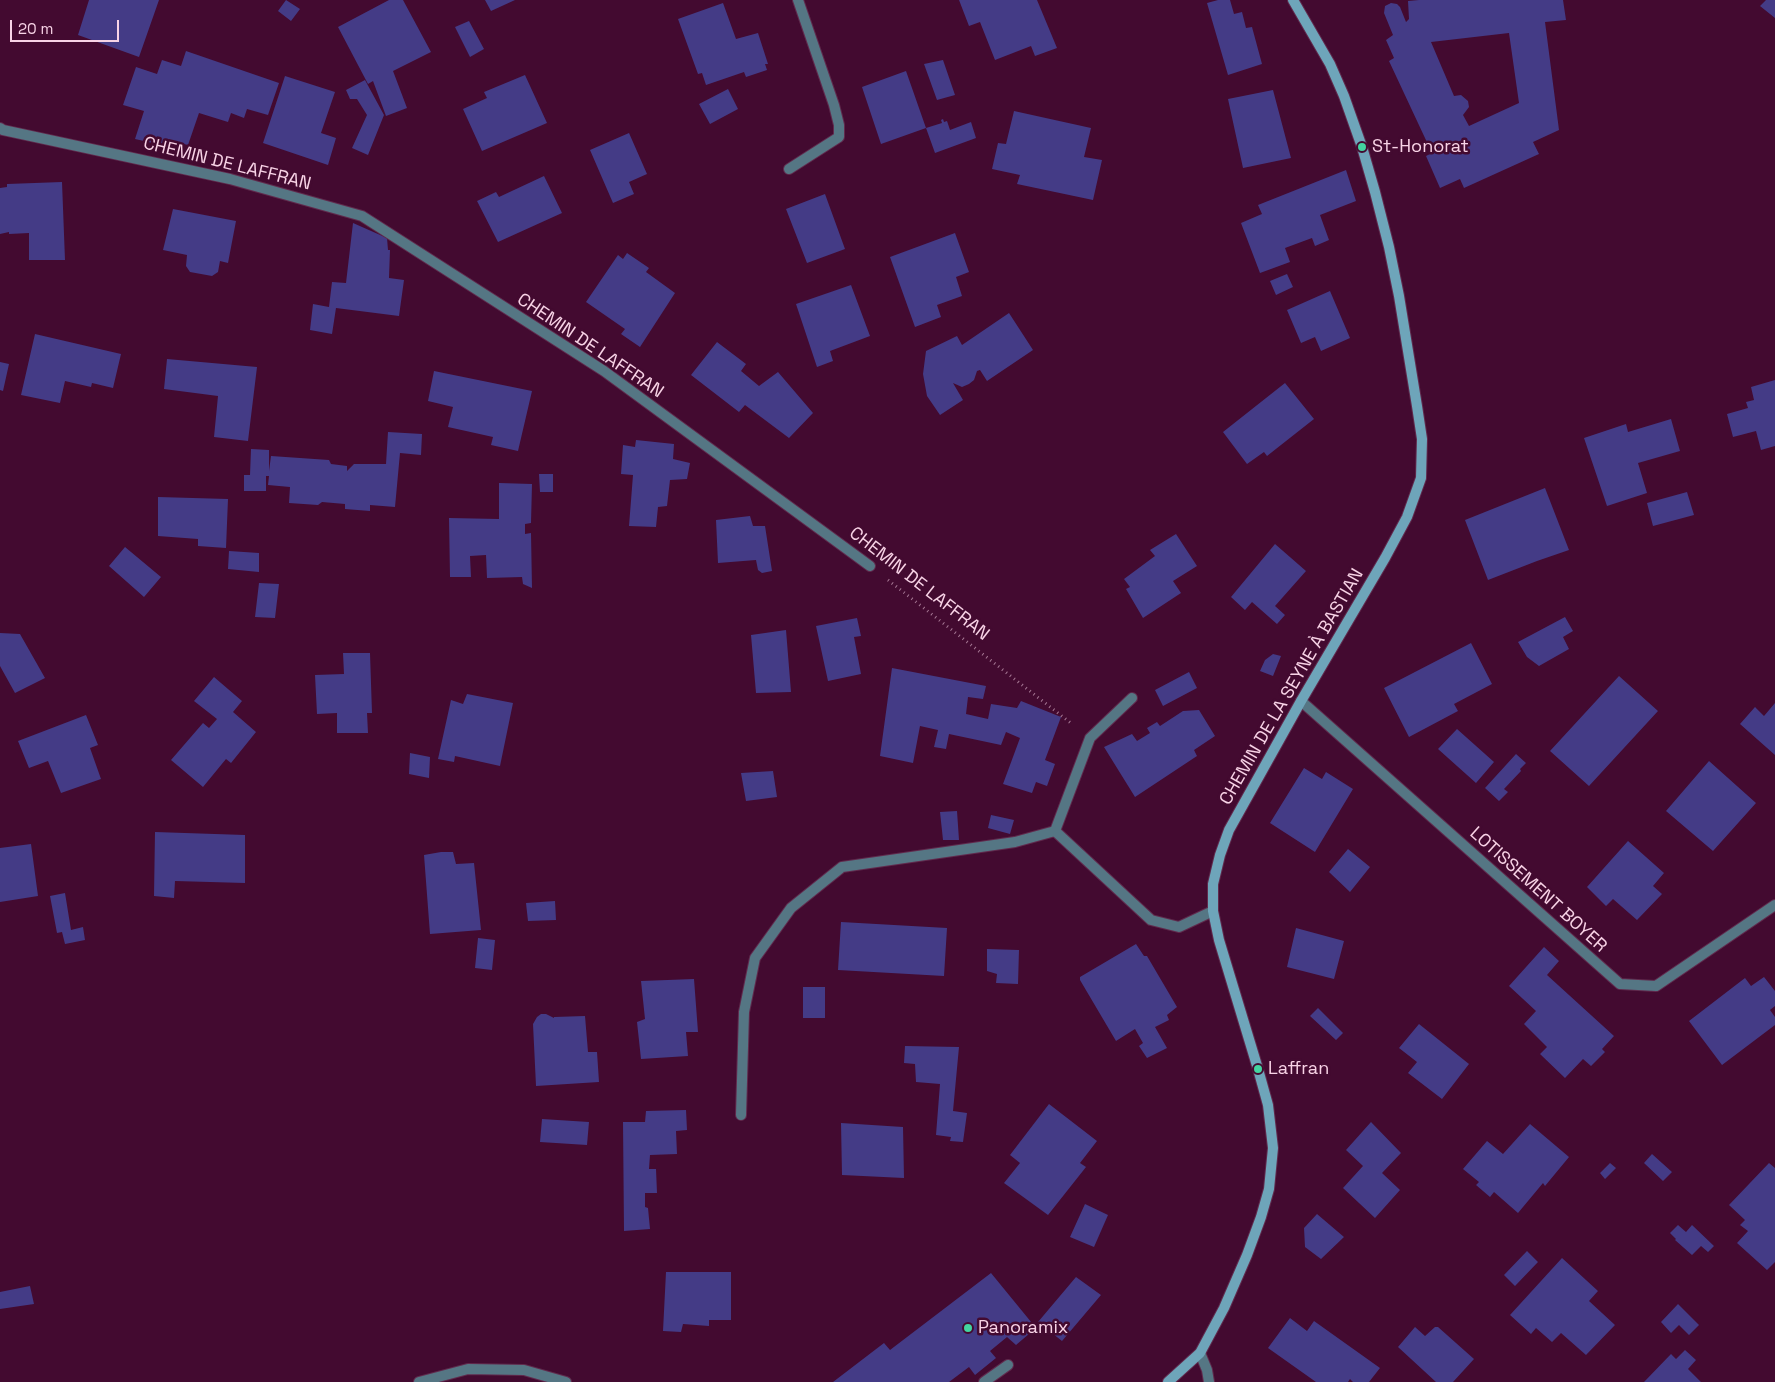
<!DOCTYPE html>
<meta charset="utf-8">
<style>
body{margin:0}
#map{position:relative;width:1775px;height:1382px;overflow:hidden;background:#430a30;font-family:"Space Grotesk",sans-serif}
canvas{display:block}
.scale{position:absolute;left:10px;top:20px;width:109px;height:22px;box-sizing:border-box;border:2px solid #f8d3e6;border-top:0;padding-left:6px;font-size:15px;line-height:18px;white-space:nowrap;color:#f8d3e6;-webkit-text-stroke:4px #430a30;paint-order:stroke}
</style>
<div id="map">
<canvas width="1775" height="1382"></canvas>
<div class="scale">20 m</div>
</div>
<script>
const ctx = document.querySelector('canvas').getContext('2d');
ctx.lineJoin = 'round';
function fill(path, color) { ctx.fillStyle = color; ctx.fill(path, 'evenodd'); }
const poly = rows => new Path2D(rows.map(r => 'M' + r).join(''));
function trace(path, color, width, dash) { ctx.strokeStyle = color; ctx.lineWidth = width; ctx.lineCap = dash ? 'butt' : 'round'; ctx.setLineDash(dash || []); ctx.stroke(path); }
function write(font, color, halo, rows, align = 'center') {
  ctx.font = font + ' "Space Grotesk",sans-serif'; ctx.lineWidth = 5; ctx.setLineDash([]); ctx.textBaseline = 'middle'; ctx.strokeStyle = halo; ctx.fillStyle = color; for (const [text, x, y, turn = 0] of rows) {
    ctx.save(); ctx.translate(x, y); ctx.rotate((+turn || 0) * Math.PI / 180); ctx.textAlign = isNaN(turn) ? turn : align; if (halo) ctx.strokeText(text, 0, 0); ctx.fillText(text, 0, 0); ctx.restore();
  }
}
const building = poly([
 [89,0,159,0,139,57,78,35],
 [286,0,300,9,291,21,278,11],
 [389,0,403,0,431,52,393,71,407,108,386,116,373,81,368,84,338,27],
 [485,0,515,0,491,11],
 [959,0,1037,0,1057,48,1035,56,1031,46,995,60,980,22,969,26],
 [1218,0,1230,0,1234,14,1242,12,1246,28,1252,27,1262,64,1228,75,1207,3],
 [1419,0,1563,0,1566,20,1545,22,1559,130,1533,142,1539,154,1464,188,1460,179,1440,188,1426,156,1432,153,1389,61,1394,58,1386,40,1393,35,1384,13,1385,6,1391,3,1397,4,1400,7,1406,22,1409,19,1408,1],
 [1509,33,1519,103,1469,126,1463,115,1469,107,1468,101,1461,95,1454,96,1431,42],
 [1766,0,1775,0,1775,18,1760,6],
 [723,3,736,39,758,33,768,64,765,64,767,70,746,77,744,72,706,85,702,73,698,74,678,19],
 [469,21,484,49,470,57,455,27],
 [186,51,279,83,268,115,247,109,244,118,231,113,228,122,199,113,188,145,172,141,170,147,135,139,144,111,123,105,136,67,157,74,162,60,181,66],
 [943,60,955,95,937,100,924,64],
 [906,71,926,128,942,123,941,120,943,119,944,122,947,121,950,130,971,122,976,138,935,153,926,128,881,144,862,87],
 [525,75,547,123,482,151,463,109,487,98,484,92],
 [285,76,335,92,321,133,336,138,328,165,263,143],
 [365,80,384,115,368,155,352,148,367,115,357,99,350,99,346,90],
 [728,89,738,109,710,124,699,104],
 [1273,90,1291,158,1243,168,1228,99],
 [1014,111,1091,128,1084,157,1102,160,1093,200,1017,184,1020,175,992,169,998,143,1006,144],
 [629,133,647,174,629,182,634,194,613,203,590,150],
 [1346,170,1356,201,1320,215,1329,240,1315,246,1312,238,1285,248,1290,262,1260,273,1241,223,1262,214,1258,205],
 [544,176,562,213,498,242,477,201,496,192,499,197],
 [62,182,65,260,29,260,29,233,9,234,9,232,0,234,0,188,7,187,7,184],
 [825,194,845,249,807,263,786,209],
 [173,209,236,221,228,263,220,261,218,272,212,276,190,272,186,266,187,255,163,250],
 [353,223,387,238,388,250,390,250,389,278,404,280,399,316,336,308,332,334,310,330,313,304,329,307,332,282,346,283],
 [955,233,969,272,956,277,962,296,937,305,941,317,915,327,890,257],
 [627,253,649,268,646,272,675,293,640,347,621,334,625,329,586,302,618,255,623,259],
 [1287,274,1293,287,1276,295,1270,281],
 [851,285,870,336,830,351,833,361,817,367,796,304],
 [1330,291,1350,338,1321,351,1315,337,1301,343,1287,310],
 [1009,313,1033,350,987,381,980,370,977,371,974,380,969,384,962,387,953,383,963,400,940,415,927,396,923,374,926,351,957,336,962,345],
 [35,334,121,354,113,388,92,383,91,387,65,381,60,403,21,395],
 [717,342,746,364,741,371,759,386,778,372,813,413,789,438,745,405,739,412,691,375],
 [167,359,257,367,248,441,214,437,218,396,164,389],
 [0,362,9,364,3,391,0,390],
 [434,371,532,391,518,451,491,445,493,437,448,427,453,407,428,401],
 [1775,380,1775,446,1761,450,1756,431,1733,437,1727,414,1748,408,1746,402,1754,400,1751,387],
 [1285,383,1314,419,1267,456,1264,452,1247,464,1223,432],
 [1671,419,1680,451,1638,463,1647,493,1607,506,1584,438,1626,424,1628,432],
 [388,432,422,434,421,455,400,453,395,507,370,505,370,511,345,509,345,504,322,502,318,505,289,503,290,487,268,485,269,476,266,476,266,491,244,491,244,475,250,475,251,449,269,450,269,471,271,456,329,460,331,464,347,466,347,471,354,464,386,464],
 [636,440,674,444,673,459,690,463,687,479,670,480,667,506,658,507,656,527,629,526,633,475,621,474,623,445,635,447],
 [539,474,553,474,553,492,540,492],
 [499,483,532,484,531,523,525,524,525,534,531,533,532,588,523,584,522,577,487,578,486,555,470,556,471,577,450,577,449,518,499,519],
 [1545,488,1569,550,1537,561,1488,580,1465,520],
 [1687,492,1694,515,1653,526,1647,503],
 [158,497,228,499,226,548,198,546,198,539,158,536],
 [750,516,753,526,765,526,772,571,762,573,758,570,756,560,718,563,716,520],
 [1176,534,1197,566,1173,581,1181,593,1143,618,1126,589,1130,587,1124,579,1155,556,1150,550],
 [1275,544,1306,571,1275,606,1285,615,1277,624,1252,602,1245,610,1231,597],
 [125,547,161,577,144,597,109,566],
 [229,551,259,553,259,572,228,569],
 [259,583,279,584,275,618,255,617],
 [1565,617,1573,631,1563,637,1569,649,1539,666,1527,657,1518,642],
 [857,618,861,636,854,637,861,674,828,681,816,626],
 [786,630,791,692,756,693,751,635],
 [0,633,20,634,45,678,15,693,0,666],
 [1471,643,1492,684,1454,704,1458,711,1409,737,1384,688],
 [343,653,370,653,372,713,367,713,368,733,337,733,337,713,317,714,315,675,344,674],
 [1273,654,1281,656,1273,676,1260,671,1265,660],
 [892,668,986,686,983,699,968,697,966,714,988,719,991,704,1017,708,1021,701,1061,717,1045,760,1055,764,1047,786,1036,782,1032,793,1003,784,1020,738,1006,732,1001,745,949,734,946,749,934,747,938,730,920,726,913,763,880,756],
 [1189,672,1197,688,1163,706,1155,690],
 [1619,676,1658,711,1589,786,1550,751],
 [214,677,242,701,233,712,256,732,231,763,226,759,203,787,171,760,203,723,209,728,217,719,194,701],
 [467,694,513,703,500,766,455,756,454,762,438,759,451,700,463,704],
 [1775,703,1775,755,1740,724,1755,707,1764,716],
 [1199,710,1215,736,1194,750,1197,756,1135,797,1104,747,1132,734,1137,741,1150,733,1147,728,1157,722,1160,726,1183,711],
 [86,715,98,745,90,748,101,779,61,793,48,761,29,768,18,741],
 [1457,729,1494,762,1476,783,1438,749],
 [410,753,430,757,429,778,409,774],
 [1516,754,1526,763,1520,769,1521,771,1504,789,1508,792,1499,801,1485,788],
 [1709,761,1756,803,1713,851,1666,811],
 [1304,768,1322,779,1326,772,1353,789,1315,852,1270,823],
 [773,771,777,797,746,801,741,773],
 [957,811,959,840,943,840,940,812],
 [991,815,1014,820,1010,834,988,828],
 [155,832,245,835,245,883,175,881,174,898,154,896],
 [1628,841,1664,873,1653,886,1662,894,1637,920,1613,899,1606,906,1587,887],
 [31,844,38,896,0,902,0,848],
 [1348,849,1370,867,1350,892,1329,872],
 [441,852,453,852,456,864,474,863,481,930,430,934,424,855],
 [65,893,71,930,83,927,85,940,65,944,62,932,57,933,50,896],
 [555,901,556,920,528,921,526,903],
 [841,922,947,928,944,976,838,970],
 [1296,928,1344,941,1334,979,1287,967],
 [478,938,495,940,492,970,475,968],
 [1136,944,1144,956,1147,956,1177,1007,1167,1015,1169,1020,1155,1027,1167,1048,1147,1058,1139,1046,1143,1043,1135,1029,1116,1041,1080,980,1080,977],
 [1544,947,1559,961,1547,975,1614,1036,1602,1049,1605,1052,1591,1066,1583,1059,1565,1078,1540,1054,1547,1047,1524,1024,1536,1011,1509,986],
 [987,949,1019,950,1018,984,996,983,997,974,987,971],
 [1764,977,1775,991,1775,1006,1770,1010,1775,1017,1775,1025,1722,1065,1689,1021,1745,978,1751,986],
 [694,979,698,1032,686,1032,688,1056,641,1059,637,1022,645,1019,641,981],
 [803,987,825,987,825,1018,803,1018],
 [1318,1008,1343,1033,1336,1040,1310,1016],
 [541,1014,546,1014,554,1018,554,1017,585,1016,588,1052,597,1052,599,1082,536,1086,533,1024,537,1017],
 [1419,1024,1469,1064,1442,1099,1408,1073,1417,1062,1399,1048],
 [905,1046,959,1047,953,1111,967,1113,963,1142,950,1141,951,1137,936,1135,940,1084,916,1082,915,1064,904,1063],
 [1049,1104,1097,1141,1080,1163,1086,1167,1048,1215,1004,1183,1020,1163,1010,1155],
 [686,1110,687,1130,676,1131,677,1154,650,1155,649,1169,656,1169,657,1193,645,1193,645,1207,648,1208,650,1229,624,1231,623,1122,645,1122,646,1111],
 [542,1119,589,1122,587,1145,540,1142],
 [1371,1122,1401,1153,1382,1173,1400,1190,1375,1218,1343,1188,1363,1166,1346,1150],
 [841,1123,903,1127,904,1178,842,1175],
 [1530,1124,1569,1157,1545,1186,1543,1183,1518,1213,1494,1192,1490,1197,1476,1185,1479,1182,1463,1169,1487,1141,1503,1154],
 [1652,1154,1672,1172,1663,1181,1644,1163],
 [1610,1163,1616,1168,1605,1179,1600,1173],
 [1769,1163,1775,1168,1775,1262,1767,1270,1737,1243,1748,1231,1740,1225,1745,1220,1729,1205],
 [1085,1204,1108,1215,1094,1247,1070,1237],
 [1317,1214,1344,1237,1321,1259,1305,1247,1304,1228],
 [1678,1225,1686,1232,1692,1225,1714,1246,1708,1252,1701,1246,1692,1255,1675,1240,1676,1239,1670,1233],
 [1527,1251,1538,1262,1515,1286,1504,1275],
 [1562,1258,1598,1291,1589,1301,1615,1325,1586,1355,1561,1333,1552,1342,1536,1328,1531,1334,1510,1315],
 [666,1272,731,1272,731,1320,709,1320,709,1326,683,1324,681,1332,663,1331],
 [991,1273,1036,1328,1016,1345,1007,1337,990,1351,996,1358,975,1375,969,1367,949,1382,833,1382,884,1343,890,1350],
 [1076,1277,1101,1295,1062,1341,1038,1322],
 [30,1286,34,1304,0,1309,0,1292],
 [1678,1304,1699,1325,1689,1335,1679,1325,1671,1333,1661,1322],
 [1290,1318,1307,1331,1314,1321,1380,1368,1369,1382,1353,1382,1350,1379,1348,1382,1316,1382,1268,1348],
 [1415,1327,1425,1336,1435,1327,1438,1327,1474,1359,1453,1382,1436,1382,1398,1347],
 [1685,1350,1696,1360,1688,1369,1701,1382,1644,1382,1671,1354,1676,1359]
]);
const path = poly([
 [888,580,1072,724]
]);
const lane = poly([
 [789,169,839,137,839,125,834,105,798,0],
 [419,1382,468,1369,524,1370,566,1382],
 [984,1382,1008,1365]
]);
const street = poly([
 [0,128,3,130,230,179,362,216,604,371,870,566],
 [1132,698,1090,738,1055,831,1151,920,1179,927,1213,911],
 [1301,701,1620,984,1656,986,1775,905],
 [741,1115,744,1012,755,958,791,908,842,867,1015,842,1055,831],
 [1200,1353,1207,1370,1209,1382]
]);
const secondary = poly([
 [1168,1382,1200,1353,1224,1308,1247,1255,1261,1217,1269,1189,1273,1148,1268,1105,1258,1069,1219,940,1213,911,1213,884,1220,855,1229,830,1301,701,1385,558,1407,517,1421,478,1422,439,1417,406,1399,296,1389,247,1375,192,1362,147,1344,96,1330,64,1293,0]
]);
const markers = [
 [1362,147,5,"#43d4a0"],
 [1258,1069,5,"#43d4a0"],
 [968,1328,5,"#43d4a0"]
];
const poiNames = [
 ["St-Honorat",1372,147],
 ["Laffran",1268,1069],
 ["Panoramix",978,1328]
];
const streetNames = [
 ["CHEMIN DE LAFFRAN",227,164,14],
 ["CHEMIN DE LAFFRAN",590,346,34],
 ["CHEMIN DE LAFFRAN",919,584,38],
 ["CHEMIN DE LA SEYNE À BASTIAN",1292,687,-60],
 ["LOTISSEMENT BOYER",1538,890,42]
];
fill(building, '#443b86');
trace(lane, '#602a4d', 12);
trace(street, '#602a4d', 12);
trace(secondary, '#602a4d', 12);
trace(path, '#a67894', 3, [1, 4]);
trace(lane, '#557684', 10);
trace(street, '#557684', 10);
trace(secondary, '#6ea5ba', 10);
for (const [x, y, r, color] of markers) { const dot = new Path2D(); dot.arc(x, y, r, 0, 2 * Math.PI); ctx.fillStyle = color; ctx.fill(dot); trace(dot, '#430a30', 2); }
write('18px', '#f8d3e6', '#430a30', poiNames, 'left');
write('18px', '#f8d3e6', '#430a30', streetNames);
</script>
